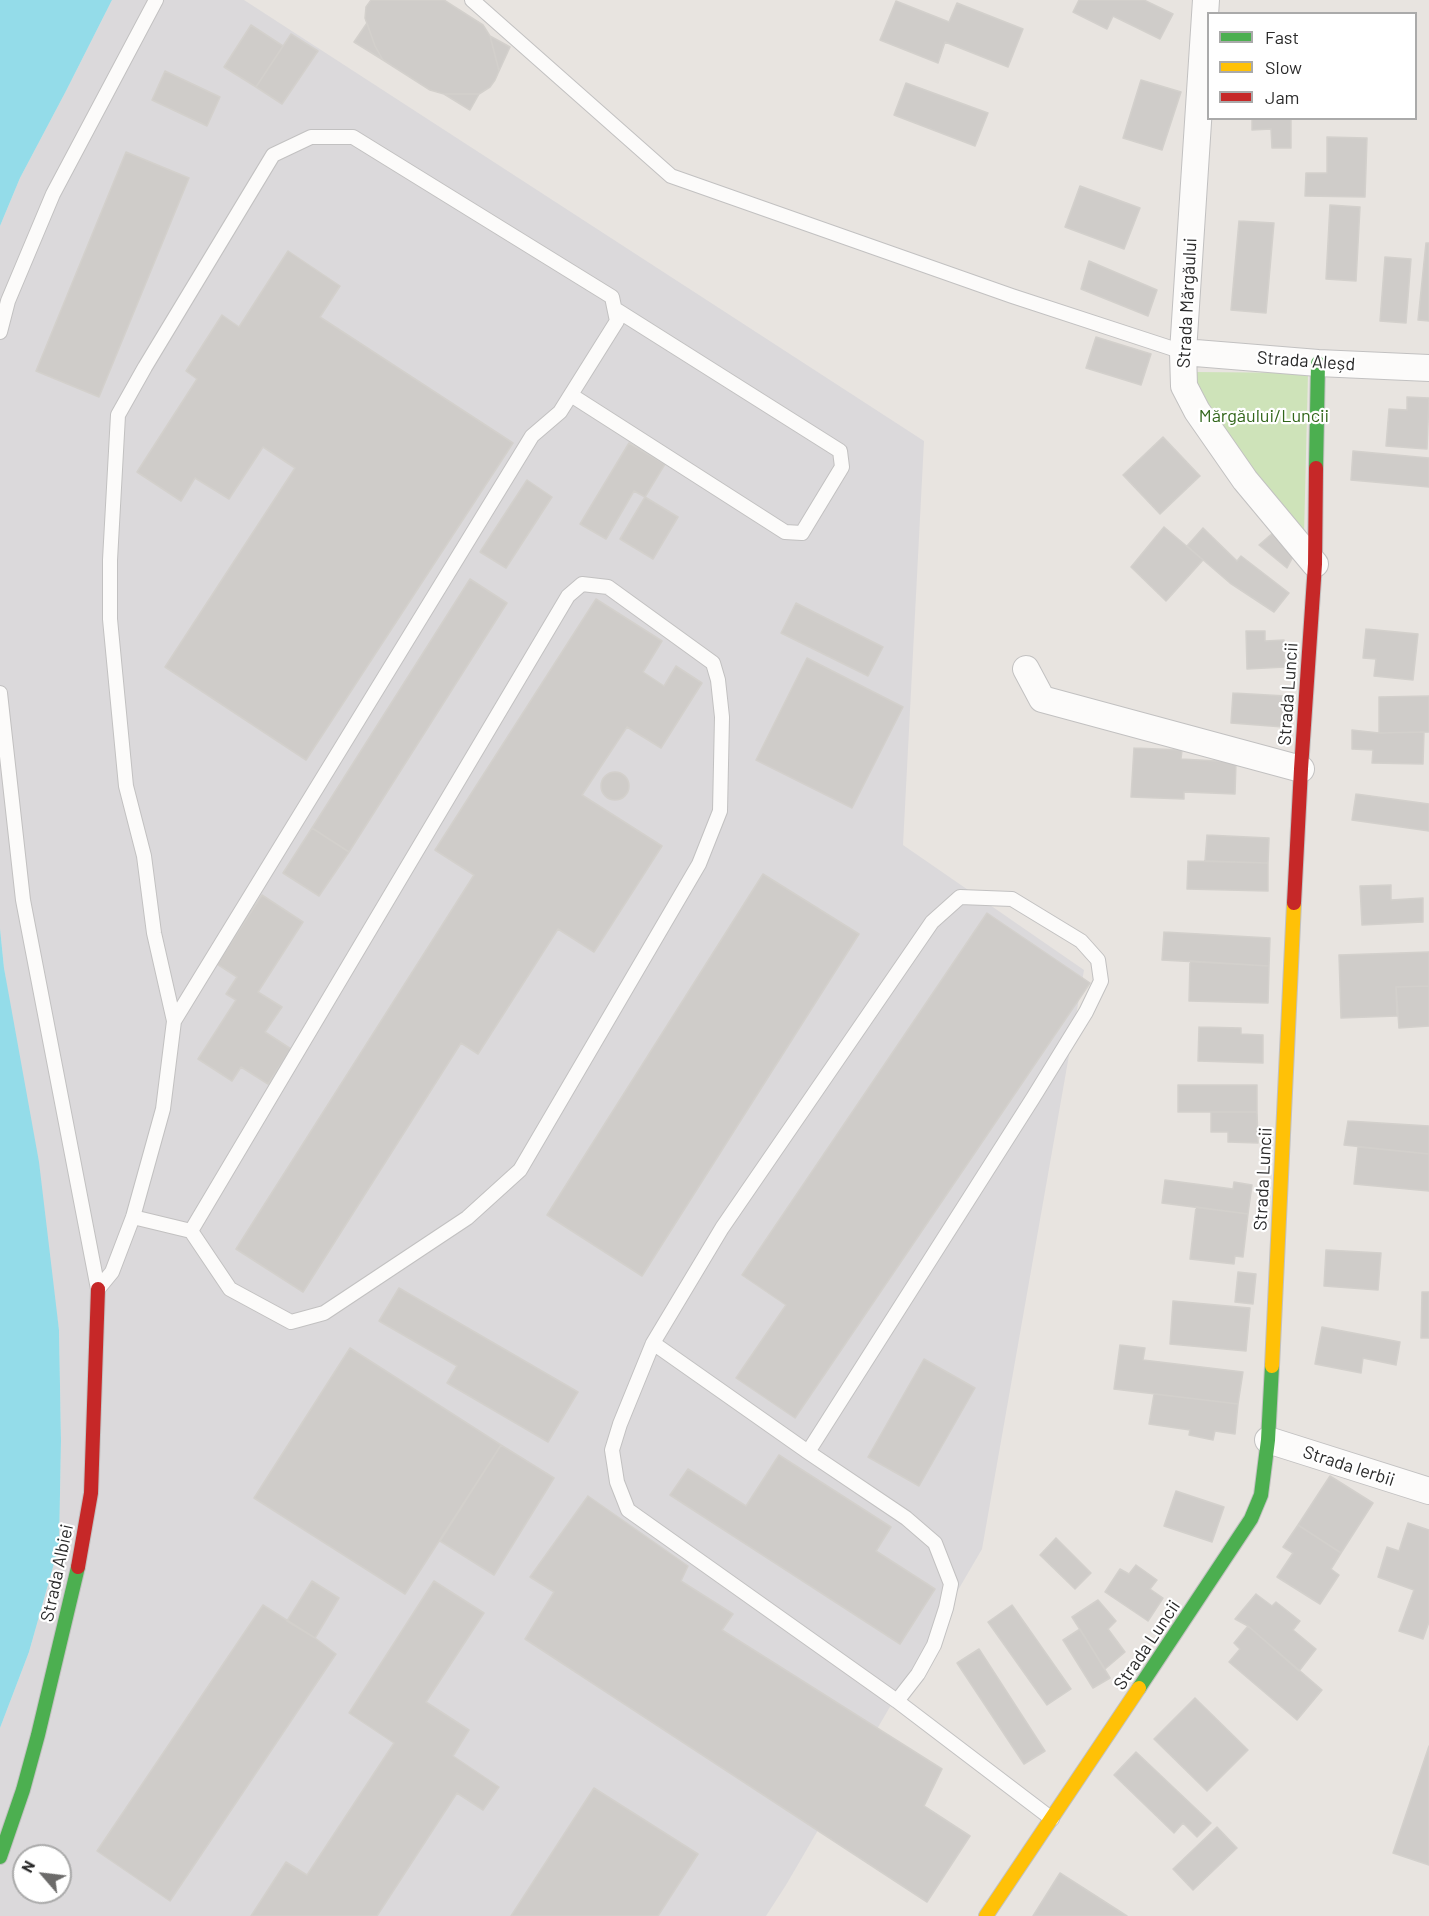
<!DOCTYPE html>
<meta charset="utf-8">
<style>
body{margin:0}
#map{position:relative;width:1429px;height:1916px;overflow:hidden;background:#e8e4e0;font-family:Barlow,sans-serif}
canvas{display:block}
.legend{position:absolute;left:1207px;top:12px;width:210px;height:108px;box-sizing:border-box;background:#fff;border:2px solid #aaa;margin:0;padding:8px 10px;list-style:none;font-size:18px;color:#2a2a2a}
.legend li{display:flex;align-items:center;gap:12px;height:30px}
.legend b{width:30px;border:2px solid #aaa}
.north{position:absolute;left:12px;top:1844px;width:60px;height:60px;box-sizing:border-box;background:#fff;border:2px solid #aaa;border-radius:50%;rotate:298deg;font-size:16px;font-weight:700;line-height:24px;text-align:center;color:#2a2a2a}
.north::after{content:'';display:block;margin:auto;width:21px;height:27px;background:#6c6b6a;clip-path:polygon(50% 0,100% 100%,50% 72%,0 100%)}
</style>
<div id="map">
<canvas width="1429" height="1916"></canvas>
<ul class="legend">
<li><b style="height:8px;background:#4caf50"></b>Fast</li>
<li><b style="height:8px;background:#ffc107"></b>Slow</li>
<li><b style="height:8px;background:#c62828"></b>Jam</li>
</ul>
<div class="north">N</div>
</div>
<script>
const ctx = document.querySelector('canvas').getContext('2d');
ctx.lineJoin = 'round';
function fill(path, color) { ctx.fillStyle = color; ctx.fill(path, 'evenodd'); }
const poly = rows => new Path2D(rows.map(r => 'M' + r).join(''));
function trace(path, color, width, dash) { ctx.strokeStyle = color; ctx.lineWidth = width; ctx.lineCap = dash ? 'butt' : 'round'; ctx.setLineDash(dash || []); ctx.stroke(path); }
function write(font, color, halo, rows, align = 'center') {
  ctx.font = font + ' Barlow,sans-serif'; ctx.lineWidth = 4.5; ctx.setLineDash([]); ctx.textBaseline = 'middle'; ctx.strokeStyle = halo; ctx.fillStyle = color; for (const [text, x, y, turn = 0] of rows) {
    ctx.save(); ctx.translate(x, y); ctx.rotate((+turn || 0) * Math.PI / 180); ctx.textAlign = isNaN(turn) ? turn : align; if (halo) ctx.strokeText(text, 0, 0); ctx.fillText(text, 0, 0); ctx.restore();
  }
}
const industrial = poly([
 [112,0,244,0,924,441,903,845,1084,970,982,1549,786,1885,766,1916,0,1916,0,1728,29,1652,59,1546,61,1441,59,1330,4,968,0,928,0,226,20,178,66,91],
 [24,1856,60,1856,60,1892,24,1892]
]);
const green = poly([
 [1194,372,1308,373,1304,536,1201,406]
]);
const water = poly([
 [0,0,112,0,66,91,20,178,0,226],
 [0,928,4,968,39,1162,59,1330,61,1441,59,1546,29,1652,0,1728]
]);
const building = poly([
 [371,0,444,0,483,25,490,36,499,71,495,80,490,87,479,94,444,94,430,90,383,60,375,46,365,18,366,7,371,0],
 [1079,0,1144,0,1173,14,1160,39,1113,16,1107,29,1073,12,1079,0],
 [896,1,949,22,957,3,1023,29,1008,67,945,42,938,63,880,40,896,1],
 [367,23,375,46,383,60,354,42,367,23],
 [251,25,283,46,256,87,224,67,251,25],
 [291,34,318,51,282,104,256,87,291,34],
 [490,36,510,47,499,71,494,51,490,36],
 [165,71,220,97,207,126,152,100,165,71],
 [1141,80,1181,92,1162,150,1123,138,1141,80],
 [906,83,988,113,975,146,894,115,906,83],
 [444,94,479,94,470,110,444,94],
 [1252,118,1291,118,1291,148,1272,148,1271,129,1252,130,1252,118],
 [1327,137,1367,138,1365,197,1305,196,1306,173,1327,173,1327,137],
 [126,152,189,178,99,397,36,371,126,152],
 [1080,186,1140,208,1124,249,1065,227,1080,186],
 [1330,205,1360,207,1356,281,1326,279,1330,205],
 [1239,221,1274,223,1266,313,1231,310,1239,221],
 [1426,243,1429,243,1429,321,1418,320,1426,243],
 [288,251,340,286,320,317,513,443,306,760,165,667,295,468,263,447,229,499,195,478,181,501,137,472,197,379,186,371,222,315,239,327,288,251],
 [1385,257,1411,259,1406,323,1380,321,1385,257],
 [1089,261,1157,290,1148,316,1081,289,1089,261],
 [1096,337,1151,354,1141,385,1086,368,1096,337],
 [1407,397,1429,398,1427,449,1386,446,1389,409,1407,410,1407,397],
 [1163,437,1200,476,1160,514,1123,475,1163,437],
 [629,443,665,464,645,497,634,491,606,539,580,524,629,443],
 [1353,451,1429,458,1429,487,1351,480,1353,451],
 [527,480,552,497,506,568,480,552,527,480],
 [645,497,678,517,653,559,620,539,645,497],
 [1164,527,1203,560,1166,601,1131,567,1164,527],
 [1203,528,1237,561,1241,556,1289,593,1274,612,1230,583,1187,546,1203,528],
 [1275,531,1295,553,1287,568,1259,545,1275,531],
 [470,579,507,603,349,852,312,828,470,579],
 [596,599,662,641,643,672,664,686,676,666,702,683,661,748,627,727,582,795,662,846,594,952,558,929,478,1054,461,1043,303,1292,236,1249,474,875,435,850,596,599],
 [796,603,883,647,868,676,781,633,796,603],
 [1366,629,1418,634,1413,680,1374,676,1376,659,1363,658,1366,629],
 [1246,631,1265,631,1265,641,1284,640,1285,667,1247,669,1246,631],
 [807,658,903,707,852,808,756,760,807,658],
 [1233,693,1286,696,1283,727,1231,723,1233,693],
 [1429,696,1429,732,1379,733,1379,697,1429,696],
 [1352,730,1379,733,1424,732,1423,764,1372,763,1373,750,1352,749,1352,730],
 [1134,748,1182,750,1181,759,1236,762,1235,794,1184,792,1184,799,1131,797,1134,748],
 '601 786a14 14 0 1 1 28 0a14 14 0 1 1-28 0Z',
 [1356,794,1429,804,1429,831,1352,820,1356,794],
 [312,828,349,852,319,896,283,873,312,828],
 [1207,835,1269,838,1268,863,1205,861,1207,835],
 [1188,861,1268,863,1268,891,1187,889,1188,861],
 [763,874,859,934,642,1276,547,1215,763,874],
 [1391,885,1391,900,1423,898,1423,922,1362,925,1360,886,1391,885],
 [262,895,303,922,258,992,282,1007,265,1032,291,1049,268,1084,241,1067,232,1081,198,1059,236,1000,226,994,237,977,217,964,262,895],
 [987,913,1090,983,795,1418,736,1378,786,1305,742,1275,987,913],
 [1164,932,1270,938,1269,966,1162,960,1164,932],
 [1429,952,1429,986,1396,987,1397,1016,1341,1018,1339,955,1429,952],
 [1190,961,1269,966,1268,1003,1189,1001,1190,961],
 [1429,986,1429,1026,1399,1028,1396,987,1429,986],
 [1199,1027,1241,1028,1241,1034,1263,1035,1263,1063,1198,1061,1199,1027],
 [1178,1085,1257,1085,1257,1112,1178,1112,1178,1085],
 [1211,1112,1257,1112,1258,1143,1228,1142,1228,1132,1211,1132,1211,1112],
 [1348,1121,1429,1126,1429,1154,1344,1145,1348,1121],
 [1358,1147,1429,1154,1429,1191,1354,1184,1358,1147],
 [1165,1180,1233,1189,1234,1182,1252,1185,1248,1214,1162,1203,1165,1180],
 [1196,1207,1248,1214,1243,1257,1235,1256,1234,1264,1190,1259,1196,1207],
 [1326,1250,1381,1253,1378,1290,1324,1286,1326,1250],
 [1238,1272,1256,1274,1253,1304,1235,1302,1238,1272],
 [399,1288,578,1392,548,1442,447,1383,457,1366,379,1321,399,1288],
 [1422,1292,1429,1292,1429,1338,1421,1338,1422,1292],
 [1173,1301,1250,1308,1246,1351,1170,1344,1173,1301],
 [1322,1327,1400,1342,1396,1365,1363,1358,1361,1373,1315,1364,1322,1327],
 [1120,1345,1145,1348,1143,1360,1243,1372,1238,1404,1114,1389,1120,1345],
 [350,1348,501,1445,405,1594,254,1498,350,1348],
 [924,1359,975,1388,919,1486,868,1457,924,1359],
 [1154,1394,1238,1404,1235,1434,1215,1431,1213,1440,1189,1435,1190,1430,1149,1424,1154,1394],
 [501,1445,554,1478,494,1575,440,1541,501,1445],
 [779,1455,891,1527,876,1551,935,1589,900,1644,670,1495,688,1469,746,1506,779,1455],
 [1330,1476,1373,1503,1341,1553,1298,1525,1330,1476],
 [1176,1491,1224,1507,1212,1542,1164,1526,1176,1491],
 [588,1496,688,1566,681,1581,733,1614,722,1630,942,1769,924,1806,970,1836,927,1902,525,1639,554,1592,530,1577,588,1496],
 [1408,1523,1429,1530,1429,1622,1423,1639,1399,1631,1414,1590,1378,1577,1387,1547,1399,1551,1408,1523],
 [1298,1525,1341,1553,1331,1569,1339,1575,1320,1604,1277,1577,1293,1553,1283,1547,1298,1525],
 [1056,1538,1091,1573,1075,1589,1040,1555,1056,1538],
 [1136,1565,1157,1580,1150,1589,1163,1598,1148,1621,1105,1592,1120,1569,1129,1574,1136,1565],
 [312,1581,339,1598,315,1638,287,1621,312,1581],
 [434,1581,484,1613,426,1702,469,1730,453,1756,499,1787,483,1810,457,1793,377,1916,251,1916,286,1862,307,1875,394,1743,349,1713,434,1581],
 [1256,1594,1272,1606,1276,1602,1300,1621,1293,1630,1316,1649,1299,1671,1248,1626,1235,1619,1256,1594],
 [1098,1600,1116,1621,1108,1629,1125,1652,1105,1669,1072,1617,1098,1600],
 [263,1605,315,1638,336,1654,170,1901,97,1851,263,1605],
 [1012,1605,1071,1689,1047,1705,988,1622,1012,1605],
 [1248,1626,1322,1690,1297,1720,1229,1662,1240,1649,1234,1643,1248,1626],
 [1080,1629,1110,1678,1093,1688,1063,1640,1080,1629],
 [979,1649,1045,1751,1024,1764,957,1663,979,1649],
 [1195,1698,1248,1750,1207,1791,1154,1739,1195,1698],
 [1429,1746,1429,1865,1393,1853,1429,1746],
 [1136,1752,1211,1823,1197,1837,1183,1823,1174,1833,1114,1775,1136,1752],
 [594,1788,698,1854,658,1916,511,1916,594,1788],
 [1217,1827,1237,1848,1193,1890,1173,1869,1217,1827],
 [1060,1873,1127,1916,1033,1916,1060,1873]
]);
const lane = poly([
 [472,0,671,176,1012,296,1183,352],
 [0,332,8,301,53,194,156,0],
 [571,395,785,532,802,533,842,467,840,451,615,309],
 [0,693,23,900,98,1289],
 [133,1217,191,1231,230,1289,291,1322,324,1313,467,1218,520,1170,699,864,720,811,722,717,718,680,713,663,608,587,582,584,568,596,191,1231],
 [98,1289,112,1272,133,1217,163,1109,174,1021,154,933,144,856,126,786,110,619,110,560,118,415,145,367,273,155,311,137,353,137,612,297,617,321,560,412,532,436,174,1021],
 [653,1343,808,1452,906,1518,935,1543,951,1584,946,1608,934,1645,918,1674,897,1701],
 [808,1452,1033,1098,1086,1012,1101,981,1098,960,1081,941,1012,899,960,897,932,922,722,1228,653,1343,620,1424,612,1450,617,1482,628,1510,897,1701,1052,1819]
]);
const street = poly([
 [1206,0,1183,352,1184,386,1197,411,1245,480,1315,564],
 [1183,352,1318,363,1429,368],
 [1026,669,1042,699,1301,769],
 [1268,1440,1429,1491]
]);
const fast = poly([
 [1316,468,1318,363],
 [1139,1688,1251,1519,1261,1495,1268,1440,1272,1366],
 [0,1857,23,1790,38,1735,78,1567]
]);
const slow = poly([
 [1272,1366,1294,903],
 [986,1916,1139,1688]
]);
const jam = poly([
 [1294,903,1301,769,1315,564,1316,468],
 [78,1567,91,1493,98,1289]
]);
const streetNames = [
 ["Strada Mărgăului",1187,303,-87],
 ["Strada Aleșd",1306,361,4],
 ["Strada Luncii",1288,694,-86],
 ["Strada Luncii",1263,1179,-87],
 ["Strada Ierbii",1349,1466,18],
 ["Strada Albiei",57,1573,-78],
 ["Strada Luncii",1147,1645,-56]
];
const parkNames = [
 ["Mărgăului/Luncii",1264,416]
];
fill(industrial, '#dbd9db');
fill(green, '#cee3b9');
fill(water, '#94dce9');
fill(building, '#cfccc9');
trace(building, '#d3d0cc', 1.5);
trace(lane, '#c2c1c1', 16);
trace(street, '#c2c1c1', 28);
trace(fast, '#c2c1c1', 16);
trace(slow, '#c2c1c1', 16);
trace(jam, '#c2c1c1', 16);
trace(lane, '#fcfbfa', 14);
trace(street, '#fcfbfa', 26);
trace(fast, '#4caf50', 14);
trace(slow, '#ffc107', 14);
trace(jam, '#c62828', 14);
write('18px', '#2a2a2a', '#fff', streetNames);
write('18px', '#32661b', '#fff', parkNames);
</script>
